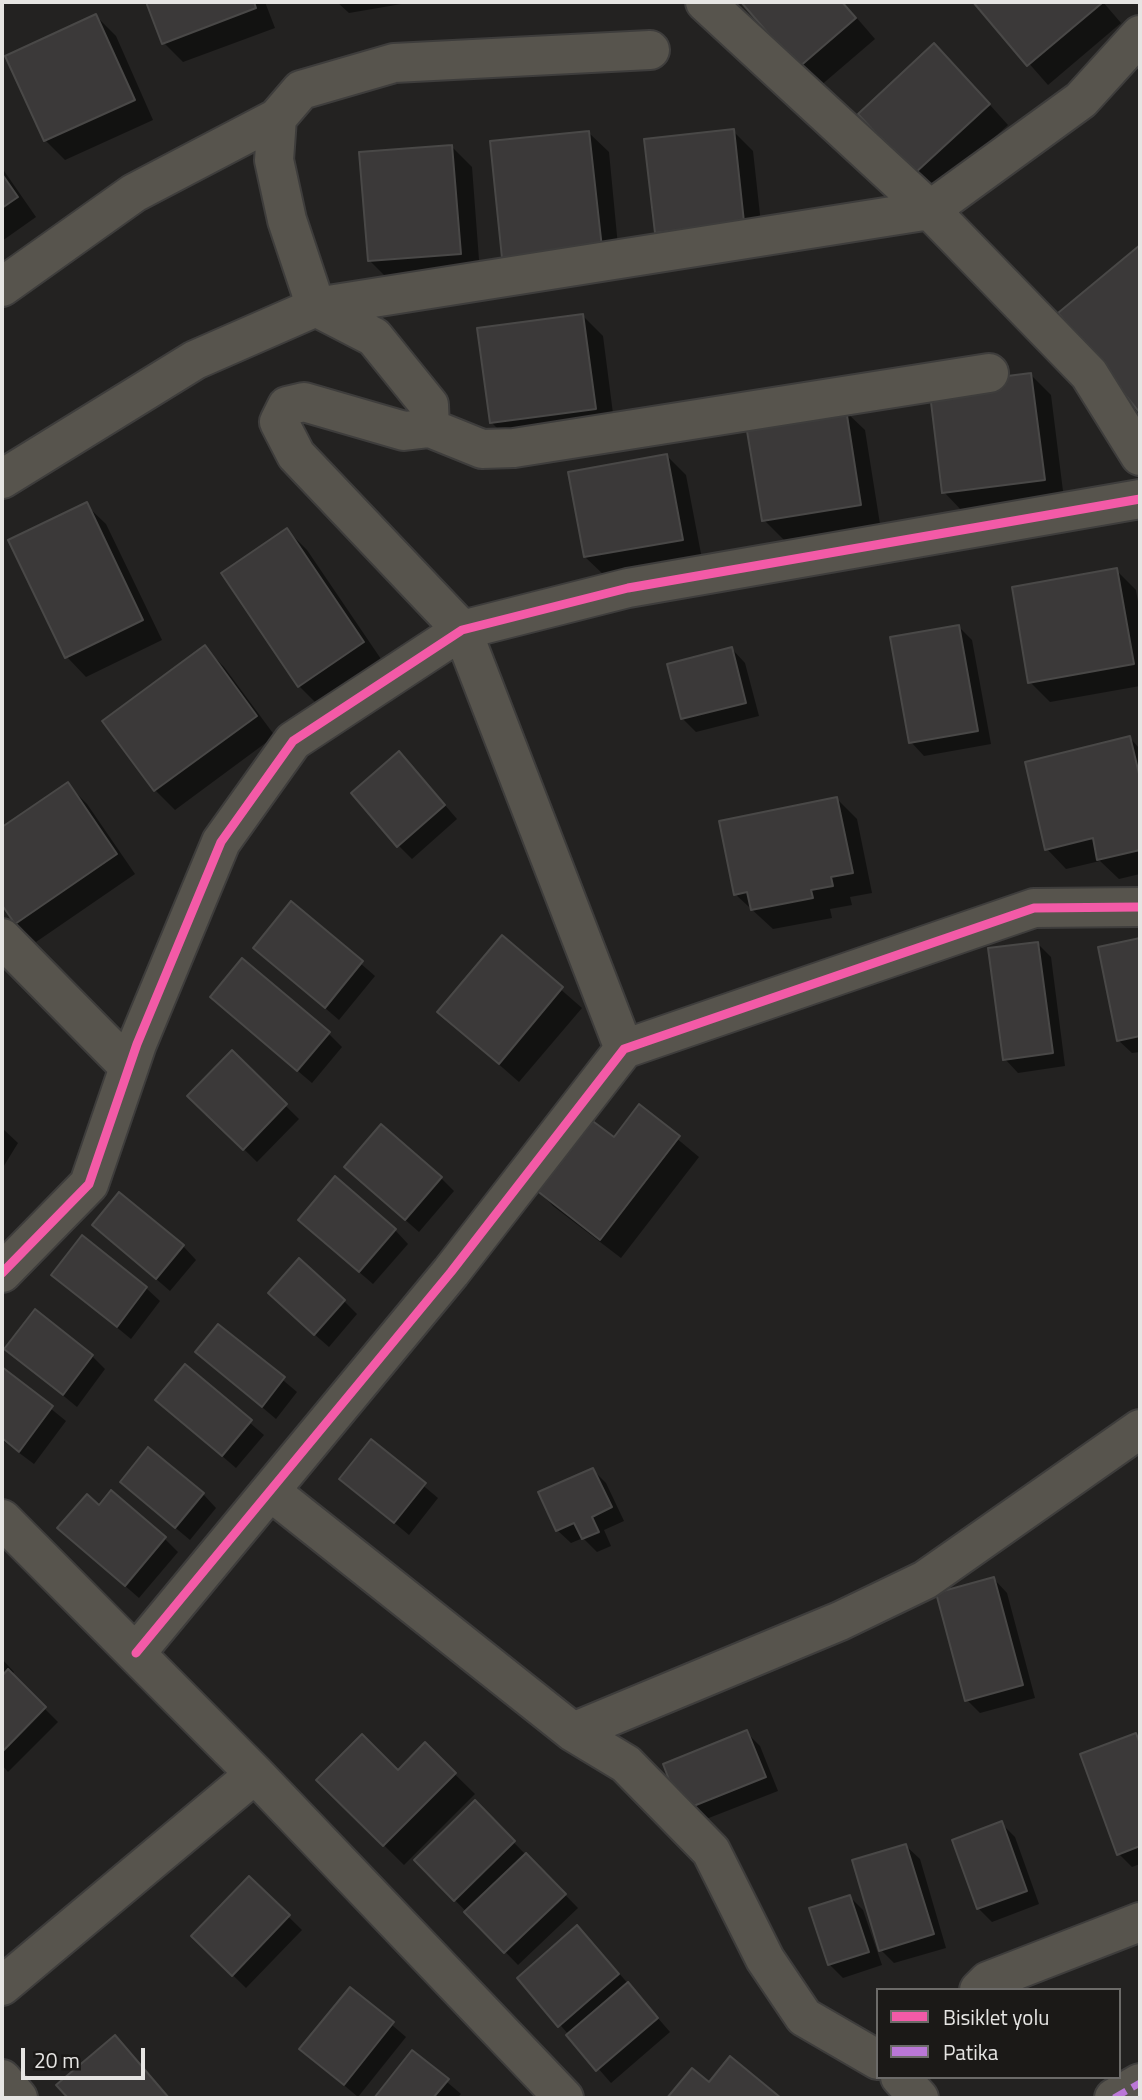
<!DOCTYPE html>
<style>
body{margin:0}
#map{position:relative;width:1142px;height:2100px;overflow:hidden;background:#232221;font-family:"Titillium Web",sans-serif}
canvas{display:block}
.frame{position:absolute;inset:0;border:4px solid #e6e5e3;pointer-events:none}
.legend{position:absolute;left:876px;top:1988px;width:245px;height:91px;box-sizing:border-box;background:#1b1917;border:2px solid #6c6b69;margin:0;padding:9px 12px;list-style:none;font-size:21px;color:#e6e5e3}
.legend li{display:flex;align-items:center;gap:14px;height:35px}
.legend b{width:35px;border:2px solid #6c6b69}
.scale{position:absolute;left:21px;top:2048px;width:124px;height:32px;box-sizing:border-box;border:4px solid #e6e5e3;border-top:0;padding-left:9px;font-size:21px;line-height:24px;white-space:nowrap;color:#e6e5e3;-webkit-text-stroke:5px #1b1917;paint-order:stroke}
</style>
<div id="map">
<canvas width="1142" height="2100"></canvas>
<div class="frame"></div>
<ul class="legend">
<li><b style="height:9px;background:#f35aa7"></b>Bisiklet yolu</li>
<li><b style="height:9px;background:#ba77d6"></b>Patika</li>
</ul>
<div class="scale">20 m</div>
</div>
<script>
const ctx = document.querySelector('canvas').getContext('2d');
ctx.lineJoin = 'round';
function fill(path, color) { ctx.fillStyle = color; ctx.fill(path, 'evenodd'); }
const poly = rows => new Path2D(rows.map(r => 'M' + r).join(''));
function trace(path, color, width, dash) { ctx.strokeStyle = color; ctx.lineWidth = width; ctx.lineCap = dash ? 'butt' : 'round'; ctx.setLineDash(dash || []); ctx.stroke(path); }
const shadow = poly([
 [148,2,265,2,275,28,183,62,164,43],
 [337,2,413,2,349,13],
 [743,2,843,2,875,39,819,87],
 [975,2,1103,2,1121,23,1048,85],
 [96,16,116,36,153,120,65,160,45,140],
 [954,65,1008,125,934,193,915,173],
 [733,131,753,151,763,242,676,252,656,232],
 [589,133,609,152,620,267,503,257],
 [452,147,472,167,480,273,389,280,369,260],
 [2,168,36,217,2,241],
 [1140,247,1140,410,1060,314],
 [583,316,603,336,615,429,511,442,491,422],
 [1031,375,1051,395,1064,499,963,512,944,492],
 [845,411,865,430,880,524,784,540,764,520],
 [667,456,686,475,702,559,605,576,585,557],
 [86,505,106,524,162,640,86,677,67,657,10,541],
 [287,530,307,550,383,662,319,706,299,686],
 [1116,570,1136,590,1140,613,1140,686,1050,702,1030,682],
 [959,627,972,640,991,744,924,756,911,742],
 [205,648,224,667,275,736,175,810,155,790],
 [732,649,745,663,759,716,696,732,682,718],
 [1130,738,1140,749,1140,874,1119,879,1100,861,1066,869,1047,849],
 [412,767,457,819,412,859,398,845],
 [67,784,87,804,135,874,36,942,16,923,2,901,2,829],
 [837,799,857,819,872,893,850,897,852,905,830,909,832,918,773,929,735,894],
 [292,904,375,976,339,1020,255,948],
 [502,938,582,1008,519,1082,439,1012],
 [1140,940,1140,1052,1132,1053,1118,1040,1100,948],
 [1038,944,1051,957,1065,1066,1018,1073,1005,1059],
 [226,1010,328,1033,342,1047,312,1083],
 [232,1053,299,1119,257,1162,190,1096],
 [639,1107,699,1157,621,1258,553,1206,534,1186,614,1140],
 [2,1128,18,1143,2,1169],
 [441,1178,454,1191,419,1232,360,1180],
 [94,1225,183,1246,196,1260,170,1291],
 [395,1230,408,1244,373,1284,314,1233],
 [53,1275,146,1288,160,1301,131,1339],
 [344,1301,357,1314,329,1347,283,1307],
 [219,1326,297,1392,276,1419,197,1352],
 [7,1349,92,1356,105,1369,77,1407],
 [185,1367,264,1435,236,1468,157,1400],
 [2,1369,66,1421,34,1464,2,1440],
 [371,1442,438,1498,409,1535,342,1479],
 [593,1470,606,1483,624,1521,604,1530,611,1546,597,1552,583,1538,571,1543,557,1530],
 [203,1494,216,1508,190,1540,136,1495],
 [100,1507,165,1539,178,1552,139,1598,59,1528],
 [994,1579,1007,1593,1035,1698,980,1713,967,1700],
 [2,1659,14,1672,11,1675,58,1722,8,1772,2,1765],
 [746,1732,760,1746,778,1791,696,1823,683,1810],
 [1136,1735,1140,1740,1140,1864,1132,1867,1119,1854],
 [425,1745,475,1794,404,1865,318,1780,398,1772],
 [475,1803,578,1908,518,1965,416,1860],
 [1001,1823,1015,1837,1039,1904,992,1922,978,1908],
 [906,1846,920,1859,946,1948,894,1963,881,1950],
 [249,1878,302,1930,246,1988,193,1936],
 [850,1897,863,1910,882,1965,843,1978,830,1965,811,1909],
 [591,1941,670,2032,611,2083,519,1978],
 [350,1989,406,2037,358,2097,301,2049],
 [115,2037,128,2050,169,2098,70,2098,59,2085],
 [412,2052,461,2094,457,2098,376,2098],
 [730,2058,779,2098,670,2098,692,2071,709,2084]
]);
const building = poly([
 [146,2,254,2,256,8,162,44,146,2],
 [741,2,842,2,856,18,798,68,741,2],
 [973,2,1102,2,1102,3,1027,66,973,2],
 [96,14,135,100,44,141,5,56,96,14],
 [934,43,990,104,914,174,858,114,934,43],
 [734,129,744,222,655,233,644,139,734,129],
 [589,131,602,248,502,258,490,141,589,131],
 [452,145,461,254,368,261,359,152,452,145],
 [2,174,18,197,2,208,2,174],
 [1140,245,1140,413,1058,313,1140,245],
 [583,314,596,409,490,423,477,328,583,314],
 [1031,373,1045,480,942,493,929,386,1031,373],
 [846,409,861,505,762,521,746,425,846,409],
 [667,454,683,540,584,557,568,472,667,454],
 [87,502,143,620,65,658,8,540,87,502],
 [287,528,364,642,298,687,221,573,287,528],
 [1117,568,1134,664,1028,683,1012,587,1117,568],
 [959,625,978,731,909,743,890,637,959,625],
 [205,645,257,716,154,791,102,721,205,645],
 [732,647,746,703,681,719,667,664,732,647],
 [1130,736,1140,778,1140,850,1097,860,1093,838,1045,850,1025,762,1130,736],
 [399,751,445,805,397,847,351,793,399,751],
 [68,782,117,854,15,924,2,905,2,827,68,782],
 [837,797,853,873,831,877,833,886,811,890,813,898,751,910,747,892,734,895,719,821,837,797],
 [291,901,363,961,325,1008,253,948,291,901],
 [502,935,563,987,499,1064,437,1012,502,935],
 [1140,938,1140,1036,1117,1041,1098,947,1140,938],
 [1038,942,1053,1053,1003,1060,988,948,1038,942],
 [242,958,330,1032,297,1071,210,997,242,958],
 [232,1050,287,1104,243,1150,187,1096,232,1050],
 [639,1104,680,1136,600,1240,531,1186,586,1116,614,1137,639,1104],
 [381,1124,442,1177,405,1220,344,1167,381,1124],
 [335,1176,396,1229,359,1272,298,1220,335,1176],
 [119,1192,184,1245,156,1279,92,1225,119,1192],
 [82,1235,147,1287,117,1327,51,1275,82,1235],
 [299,1258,345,1300,314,1335,268,1293,299,1258],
 [35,1309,93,1355,63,1395,4,1349,35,1309],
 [218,1324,285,1377,262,1407,195,1352,218,1324],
 [185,1364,252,1420,222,1456,155,1400,185,1364],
 [2,1367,53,1406,19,1452,2,1438,2,1367],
 [371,1439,426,1483,394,1523,339,1479,371,1439],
 [148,1447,204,1493,175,1528,120,1482,148,1447],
 [593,1468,612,1507,592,1517,599,1532,582,1539,574,1523,556,1531,538,1492,593,1468],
 [111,1490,166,1537,125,1586,57,1528,87,1494,99,1505,111,1490],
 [994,1577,1023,1685,965,1701,936,1593,994,1577],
 [8,1669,46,1707,2,1752,2,1676,8,1669],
 [747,1730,766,1777,681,1811,663,1764,747,1730],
 [1136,1733,1140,1744,1140,1846,1117,1855,1080,1754,1136,1733],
 [362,1734,398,1770,425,1742,456,1773,383,1846,316,1780,362,1734],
 [475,1800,515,1841,454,1901,414,1860,475,1800],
 [1002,1821,1027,1891,977,1909,952,1840,1002,1821],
 [906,1844,934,1934,879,1951,852,1860,906,1844],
 [526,1853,566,1894,504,1953,464,1912,526,1853],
 [249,1876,290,1915,232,1976,191,1936,249,1876],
 [850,1895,869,1952,828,1965,809,1908,850,1895],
 [577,1925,619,1974,558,2027,517,1978,577,1925],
 [628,1982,658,2018,596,2071,566,2035,628,1982],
 [350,1987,394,2022,344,2085,299,2049,350,1987],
 [115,2035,169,2098,68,2098,56,2085,115,2035],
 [412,2050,449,2079,433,2098,374,2098,412,2050],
 [730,2056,781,2098,667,2098,692,2068,709,2082,730,2056]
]);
const minor = poly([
 [705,2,930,210,1089,374,1140,456],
 [277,118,274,160,287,220,316,307,374,337,429,405,430,428,404,431,304,402,287,406,279,422,296,455,462,630,624,1049],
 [2,287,134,193,277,118,301,90,394,63,650,50],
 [430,428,482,449,514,448,989,373],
 [2,479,195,360,316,307,930,210,1081,100,1140,35],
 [2,938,129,1067],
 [2,1273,89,1184,137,1044,221,842,293,741,462,630,628,588,1140,499],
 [270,1491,573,1732,626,1764,711,1851,765,1959,804,2017,878,2060],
 [2,1519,255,1774,564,2098],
 [136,1653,451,1272,624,1049,1034,908,1140,907],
 [573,1732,840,1621,925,1580,1140,1429],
 [2,1986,255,1774],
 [979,1990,988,1981,1140,1922],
 [900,2077,919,2098],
 [2,2079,18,2098],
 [1114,2098,1140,2083]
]);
const quiet = poly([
 [1114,2098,1140,2083]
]);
const cycleway = poly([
 [2,1273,89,1184,137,1044,221,842,293,741,462,630,628,588,1140,499],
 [136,1653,451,1272,624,1049,1034,908,1140,907]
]);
fill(shadow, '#0007');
fill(building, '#3b3939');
trace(building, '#494847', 2);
trace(minor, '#3e3d3c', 42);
trace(minor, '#57544d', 38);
trace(quiet, '#ba77d6', 7, [14, 7]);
trace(cycleway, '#f35aa7', 9);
</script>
